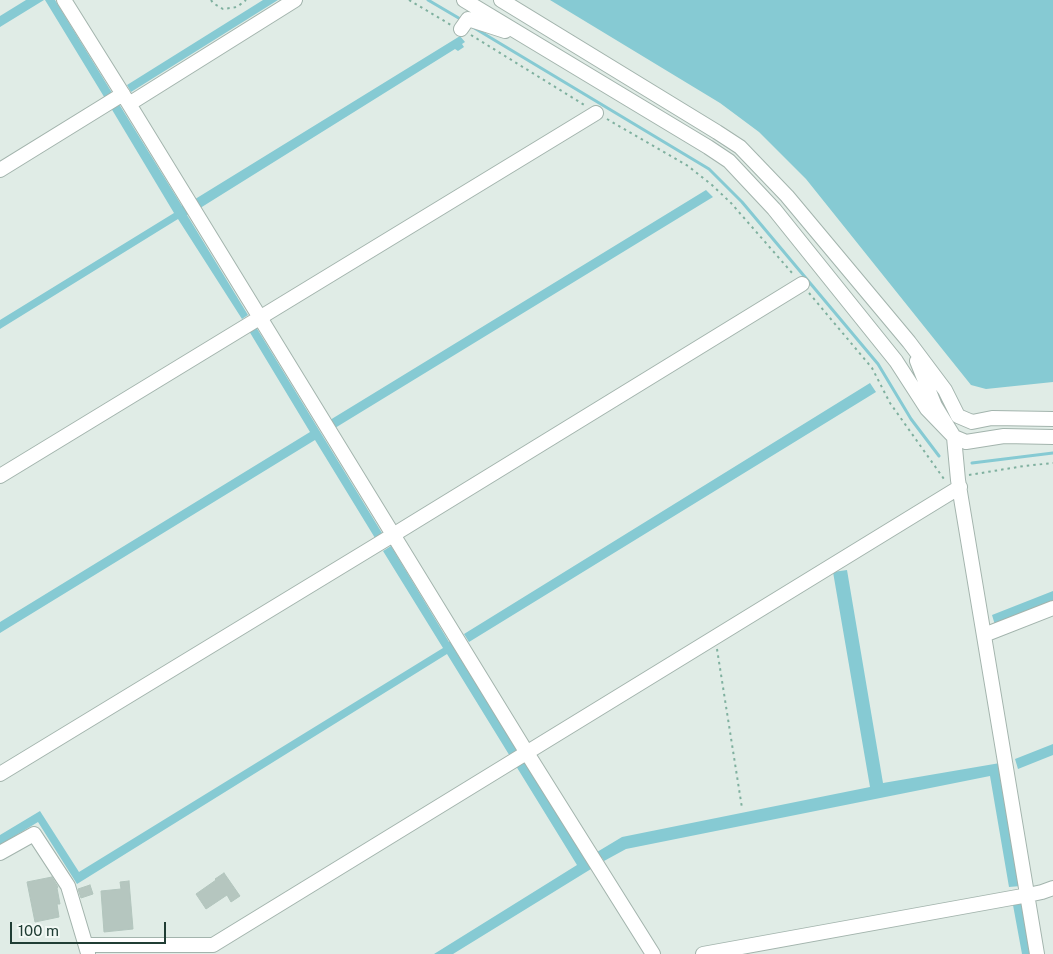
<!DOCTYPE html>
<style>
body{margin:0}
#map{position:relative;width:1053px;height:954px;overflow:hidden;background:#e0ece6;font-family:"Public Sans",sans-serif}
canvas{display:block}
.scale{position:absolute;left:10px;top:922px;width:156px;height:22px;box-sizing:border-box;border:2px solid #203d34;border-top:0;padding-left:6px;font-size:15px;line-height:18px;white-space:nowrap;color:#203d34;-webkit-text-stroke:4px #f1f8f4;paint-order:stroke}
</style>
<div id="map">
<canvas width="1053" height="954"></canvas>
<div class="scale">100 m</div>
</div>
<script>
const ctx = document.querySelector('canvas').getContext('2d');
ctx.lineJoin = 'round';
function fill(path, color) { ctx.fillStyle = color; ctx.fill(path, 'evenodd'); }
const poly = rows => new Path2D(rows.map(r => 'M' + r).join(''));
function trace(path, color, width, dash) { ctx.strokeStyle = color; ctx.lineWidth = width; ctx.lineCap = dash ? 'butt' : 'round'; ctx.setLineDash(dash || []); ctx.stroke(path); }
const water = poly([
 [26,0,44,0,0,27,0,16],
 [45,0,55,0,114,96,106,100],
 [263,0,278,0,131,92,127,85],
 [550,0,1053,0,1053,382,986,389,971,385,806,179,759,132,720,103],
 [460,36,465,42,462,44,464,47,458,51,455,49,197,210,192,201],
 [119,104,182,206,186,204,191,213,187,215,248,315,242,319,178,219,0,329,0,320,174,213,111,108],
 [706,190,713,197,335,428,330,420],
 [256,327,382,533,375,538,315,440,0,633,0,622,310,432,249,331],
 [870,383,876,392,469,642,464,634],
 [391,546,449,642,452,641,457,648,455,650,587,862,598,855,597,852,622,837,870,787,833,572,847,570,883,783,1000,763,1021,886,1009,887,990,776,626,849,604,861,602,858,590,866,591,869,453,954,434,954,577,865,447,654,77,884,38,822,0,845,0,835,40,811,79,872,443,648,383,551],
 [1053,591,1053,602,995,625,992,615],
 [1053,744,1053,755,1018,769,1015,759],
 [1023,903,1032,954,1022,954,1013,905]
]);
const stream = poly([
 [428,0,462,20],
 [471,26,709,169,742,202,878,364,911,419,939,456],
 [972,463,1053,453]
]);
const building = poly([
 [224,873,240,896,231,902,227,895,206,909,196,894,216,880,215,879,224,873],
 [52,877,58,887,57,888,60,904,57,904,59,917,35,922,27,882,52,877],
 [129,881,133,929,104,932,101,891,121,889,120,882,129,881],
 [90,885,93,894,81,898,78,889,90,885]
]);
const path = poly([
 [211,0,213,3,223,9,237,7,246,0],
 [409,0,451,25],
 [471,35,586,106],
 [607,119,688,166,712,185,731,203,793,274],
 [809,293,872,368,890,403,944,479,946,480],
 [969,475,1024,466,1053,463],
 [717,649,742,808]
]);
const minor = poly([
 [64,0,129,104,527,753,653,954],
 [464,0,708,147,729,161,774,209,896,361,927,409,954,437,966,442,1004,436,1053,437],
 [501,0,717,132,740,147,787,196,909,342,945,390,958,416,972,422,992,418,1053,419],
 [461,29,468,19,505,31],
 [129,104,295,0],
 [0,170,123,94],
 [917,361,935,406,954,437,958,480,1037,954],
 [0,476,596,113],
 [984,635,1053,608],
 [0,774,393,535,802,284],
 [0,853,34,834,68,886,88,953],
 [86,945,213,945,960,487],
 [703,954,1028,895,1042,892,1053,888]
]);
fill(water, '#86cad3');
trace(stream, '#86cad3', 3);
fill(building, '#b5c6bf');
trace(building, '#b2c5bd', 1);
trace(minor, '#a3b4ad', 16);
trace(path, '#7fb09f', 2, [2.5, 4]);
trace(minor, '#fff', 14);
</script>
